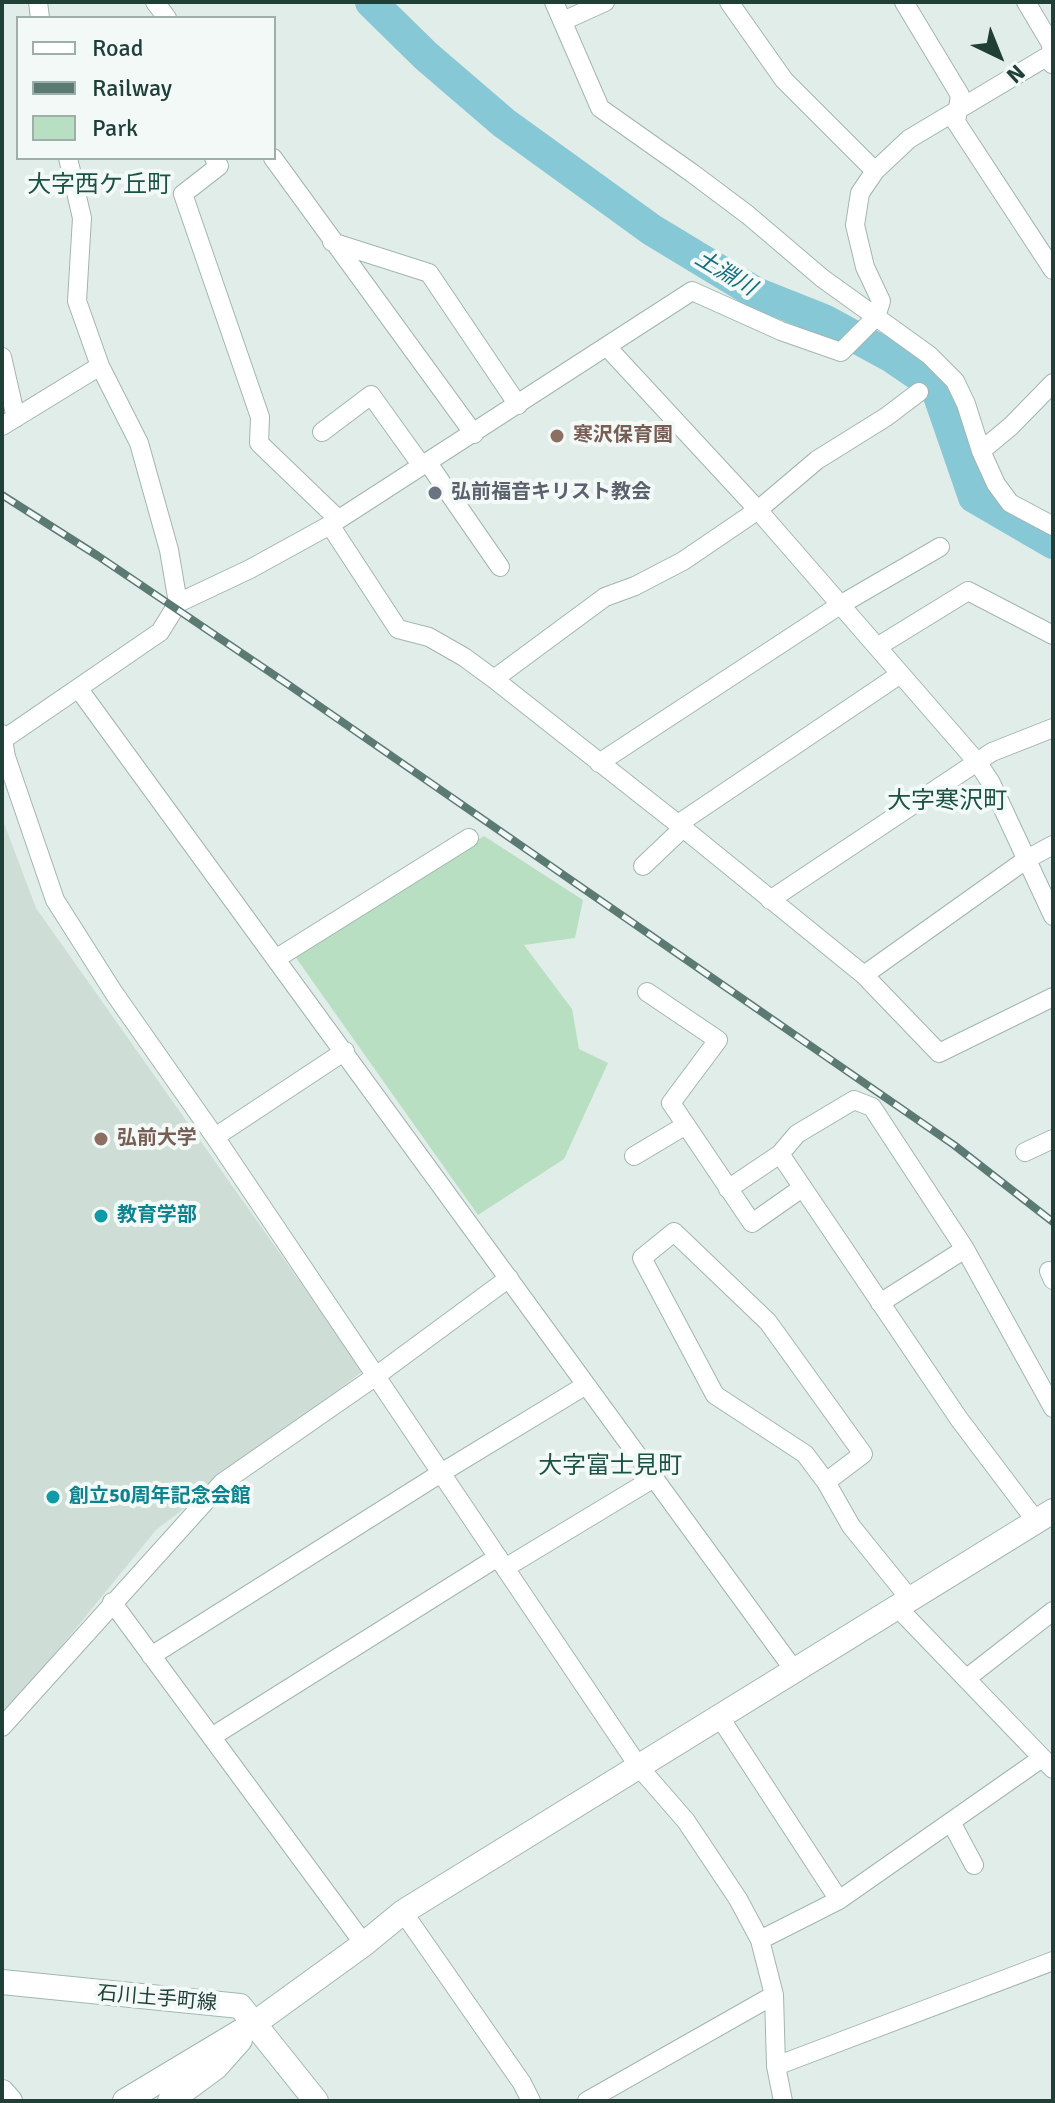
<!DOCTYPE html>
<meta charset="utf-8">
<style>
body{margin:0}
#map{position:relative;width:1055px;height:2103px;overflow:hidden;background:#e1ede8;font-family:Signika,sans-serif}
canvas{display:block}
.frame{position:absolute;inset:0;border:4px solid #203f37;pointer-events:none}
.legend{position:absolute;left:16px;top:16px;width:260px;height:144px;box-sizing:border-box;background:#f2f9f6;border:2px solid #9eafaa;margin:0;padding:10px 14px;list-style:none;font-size:24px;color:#203f37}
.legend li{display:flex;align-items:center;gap:16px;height:40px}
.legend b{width:40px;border:2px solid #9eafaa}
.north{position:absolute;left:959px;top:16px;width:80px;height:80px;-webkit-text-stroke:6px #f2f9f6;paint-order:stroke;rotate:137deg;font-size:22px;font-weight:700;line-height:32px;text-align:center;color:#203f37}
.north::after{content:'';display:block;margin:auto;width:28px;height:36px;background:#203f37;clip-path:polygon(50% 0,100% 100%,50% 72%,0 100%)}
</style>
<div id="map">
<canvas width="1055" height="2103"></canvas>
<div class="frame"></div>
<ul class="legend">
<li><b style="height:10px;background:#fff"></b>Road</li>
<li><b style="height:10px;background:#5b7a72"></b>Railway</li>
<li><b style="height:22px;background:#b9dfc3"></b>Park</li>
</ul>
<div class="north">N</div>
</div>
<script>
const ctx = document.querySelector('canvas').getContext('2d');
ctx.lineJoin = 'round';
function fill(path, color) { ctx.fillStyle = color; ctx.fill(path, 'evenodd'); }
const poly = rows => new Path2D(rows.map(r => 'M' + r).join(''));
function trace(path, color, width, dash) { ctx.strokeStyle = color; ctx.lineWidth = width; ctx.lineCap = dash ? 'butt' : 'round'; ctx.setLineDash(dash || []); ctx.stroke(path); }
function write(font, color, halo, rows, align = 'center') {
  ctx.font = font + ' Signika,"Noto Sans JP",sans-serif'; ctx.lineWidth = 8; ctx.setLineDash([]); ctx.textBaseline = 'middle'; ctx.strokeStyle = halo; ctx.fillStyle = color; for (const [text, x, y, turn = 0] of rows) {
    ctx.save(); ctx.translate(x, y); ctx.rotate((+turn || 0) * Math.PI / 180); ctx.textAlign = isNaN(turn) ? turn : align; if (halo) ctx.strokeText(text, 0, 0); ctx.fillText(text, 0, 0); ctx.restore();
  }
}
const built = poly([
 [2,818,36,908,363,1371,156,1530,2,1719]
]);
const green = poly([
 [484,836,583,900,575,938,524,945,572,1009,579,1049,608,1063,564,1159,478,1215,294,955]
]);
const river = poly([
 [371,2,426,56,504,123,652,230,756,293,824,320,892,357,936,387,974,497,1053,543]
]);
const minor = poly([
 [38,2,40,18],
 [155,2,167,18],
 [554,2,600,108,692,173,748,215,822,278,929,355,955,381,966,404,981,451,996,484,1010,503,1053,526],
 [729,2,784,80,875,171],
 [904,2,960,95,956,122,1053,270],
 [1026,2,1051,44,1052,64],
 [563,21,605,2],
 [68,158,82,218,77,301,100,366,139,443,169,550,178,603],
 [214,158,219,166,183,194,260,417,259,443,338,519],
 [273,158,474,434],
 [332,242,429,273,518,405],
 [608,348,758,510,978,763,991,783,1053,916],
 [2,357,16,418],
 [2,426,100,366],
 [322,432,371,395,422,466],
 [981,451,1011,426,1053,383],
 [428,463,500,567],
 [330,525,398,629,429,637,464,657,494,679,683,828,864,975,939,1053,1053,997],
 [877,647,968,591,1053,635],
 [494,679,605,597,635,586,683,561,758,510,817,460,886,417,919,392],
 [78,688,794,1670],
 [2,734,6,757,55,900,114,993,215,1137,639,1767,686,1821,738,1899,760,1940,774,1995,776,2066,783,2101],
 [4,739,160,632,178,603,250,569,330,525,692,291,781,331,841,352,876,317,881,301,865,267,855,225,860,193,875,171,909,139,1053,53],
 [599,763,840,605,940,547],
 [678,824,899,675],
 [643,866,683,828],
 [770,900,992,752,1053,728],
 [277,958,469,838],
 [864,975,1027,859,1053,845],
 [647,992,718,1040,671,1103,752,1223,802,1188],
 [215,1137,345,1051],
 [1025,1152,1053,1139],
 [780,1154,959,1419,1036,1521],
 [634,1156,686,1125],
 [728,1189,780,1154,797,1134,854,1100,872,1107,965,1249],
 [1049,1271,1053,1280],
 [880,1303,965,1249,1053,1408],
 [826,1482,863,1454,768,1322,674,1232,642,1258,715,1395,805,1454,826,1482,851,1526,910,1599],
 [505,1568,654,1478],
 [112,1602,364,1944],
 [897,1607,1053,1769],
 [151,1656,441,1473,586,1385],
 [967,1678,1053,1611],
 [719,1716,839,1900],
 [2,1727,222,1483,376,1376,509,1278],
 [213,1736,498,1557],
 [951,1822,974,1865],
 [403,1912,522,2083,531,2101],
 [760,1940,839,1900,1042,1758],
 [776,2066,1053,1961],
 [587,2101,774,1995]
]);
const tertiary = poly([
 [255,2023,364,1944,403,1912,1053,1511],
 [2,2092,10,2101]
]);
const secondary = poly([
 [2,1982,240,2006,316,2101],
 [125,2101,255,2023],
 [170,2101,216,2067,240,2040]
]);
const rail = poly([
 [2,495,98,556,286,683,954,1145,1053,1222]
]);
const markers = [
 [557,436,8,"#8d6e63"],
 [435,493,8,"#6b7280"],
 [101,1139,8,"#8d6e63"],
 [101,1216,8,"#0f9aa8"],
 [53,1497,8,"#0f9aa8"]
];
const educationNames = [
 ["寒沢保育園",573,436],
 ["弘前大学",117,1139]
];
const worshipNames = [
 ["弘前福音キリスト教会",451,493]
];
const cultureNames = [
 ["教育学部",117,1216],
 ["創立50周年記念会館",69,1497]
];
const streetNames = [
 ["石川土手町線",157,1999,5]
];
const waterNames = [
 ["土淵川",725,274,31]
];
const quarterNames = [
 ["大字西ケ丘町",99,186],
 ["大字寒沢町",947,802],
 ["大字富士見町",610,1467]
];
fill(built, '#cfddd7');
fill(green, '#b9dfc3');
trace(river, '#86c8d5', 32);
trace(minor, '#a3b5af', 20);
trace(tertiary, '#a3b5af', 26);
trace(secondary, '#9fb9b0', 26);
trace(minor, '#fff', 18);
trace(tertiary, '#fff', 24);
trace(secondary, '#fff', 24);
trace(rail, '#5b7a72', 8);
trace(rail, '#f2f9f6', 5, [15]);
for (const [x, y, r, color] of markers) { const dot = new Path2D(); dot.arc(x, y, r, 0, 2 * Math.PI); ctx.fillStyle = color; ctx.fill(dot); trace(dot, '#f2f9f6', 3); }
write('bold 20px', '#785e54', '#f2f9f6', educationNames, 'left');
write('bold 20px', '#5b616d', '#f2f9f6', worshipNames, 'left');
write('bold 20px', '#0d838f', '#f2f9f6', cultureNames, 'left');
write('20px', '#203f37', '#f2f9f6', streetNames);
write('italic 22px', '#166c7f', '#f2f9f6', waterNames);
write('24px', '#1b5245', '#f2f9f6', quarterNames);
</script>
